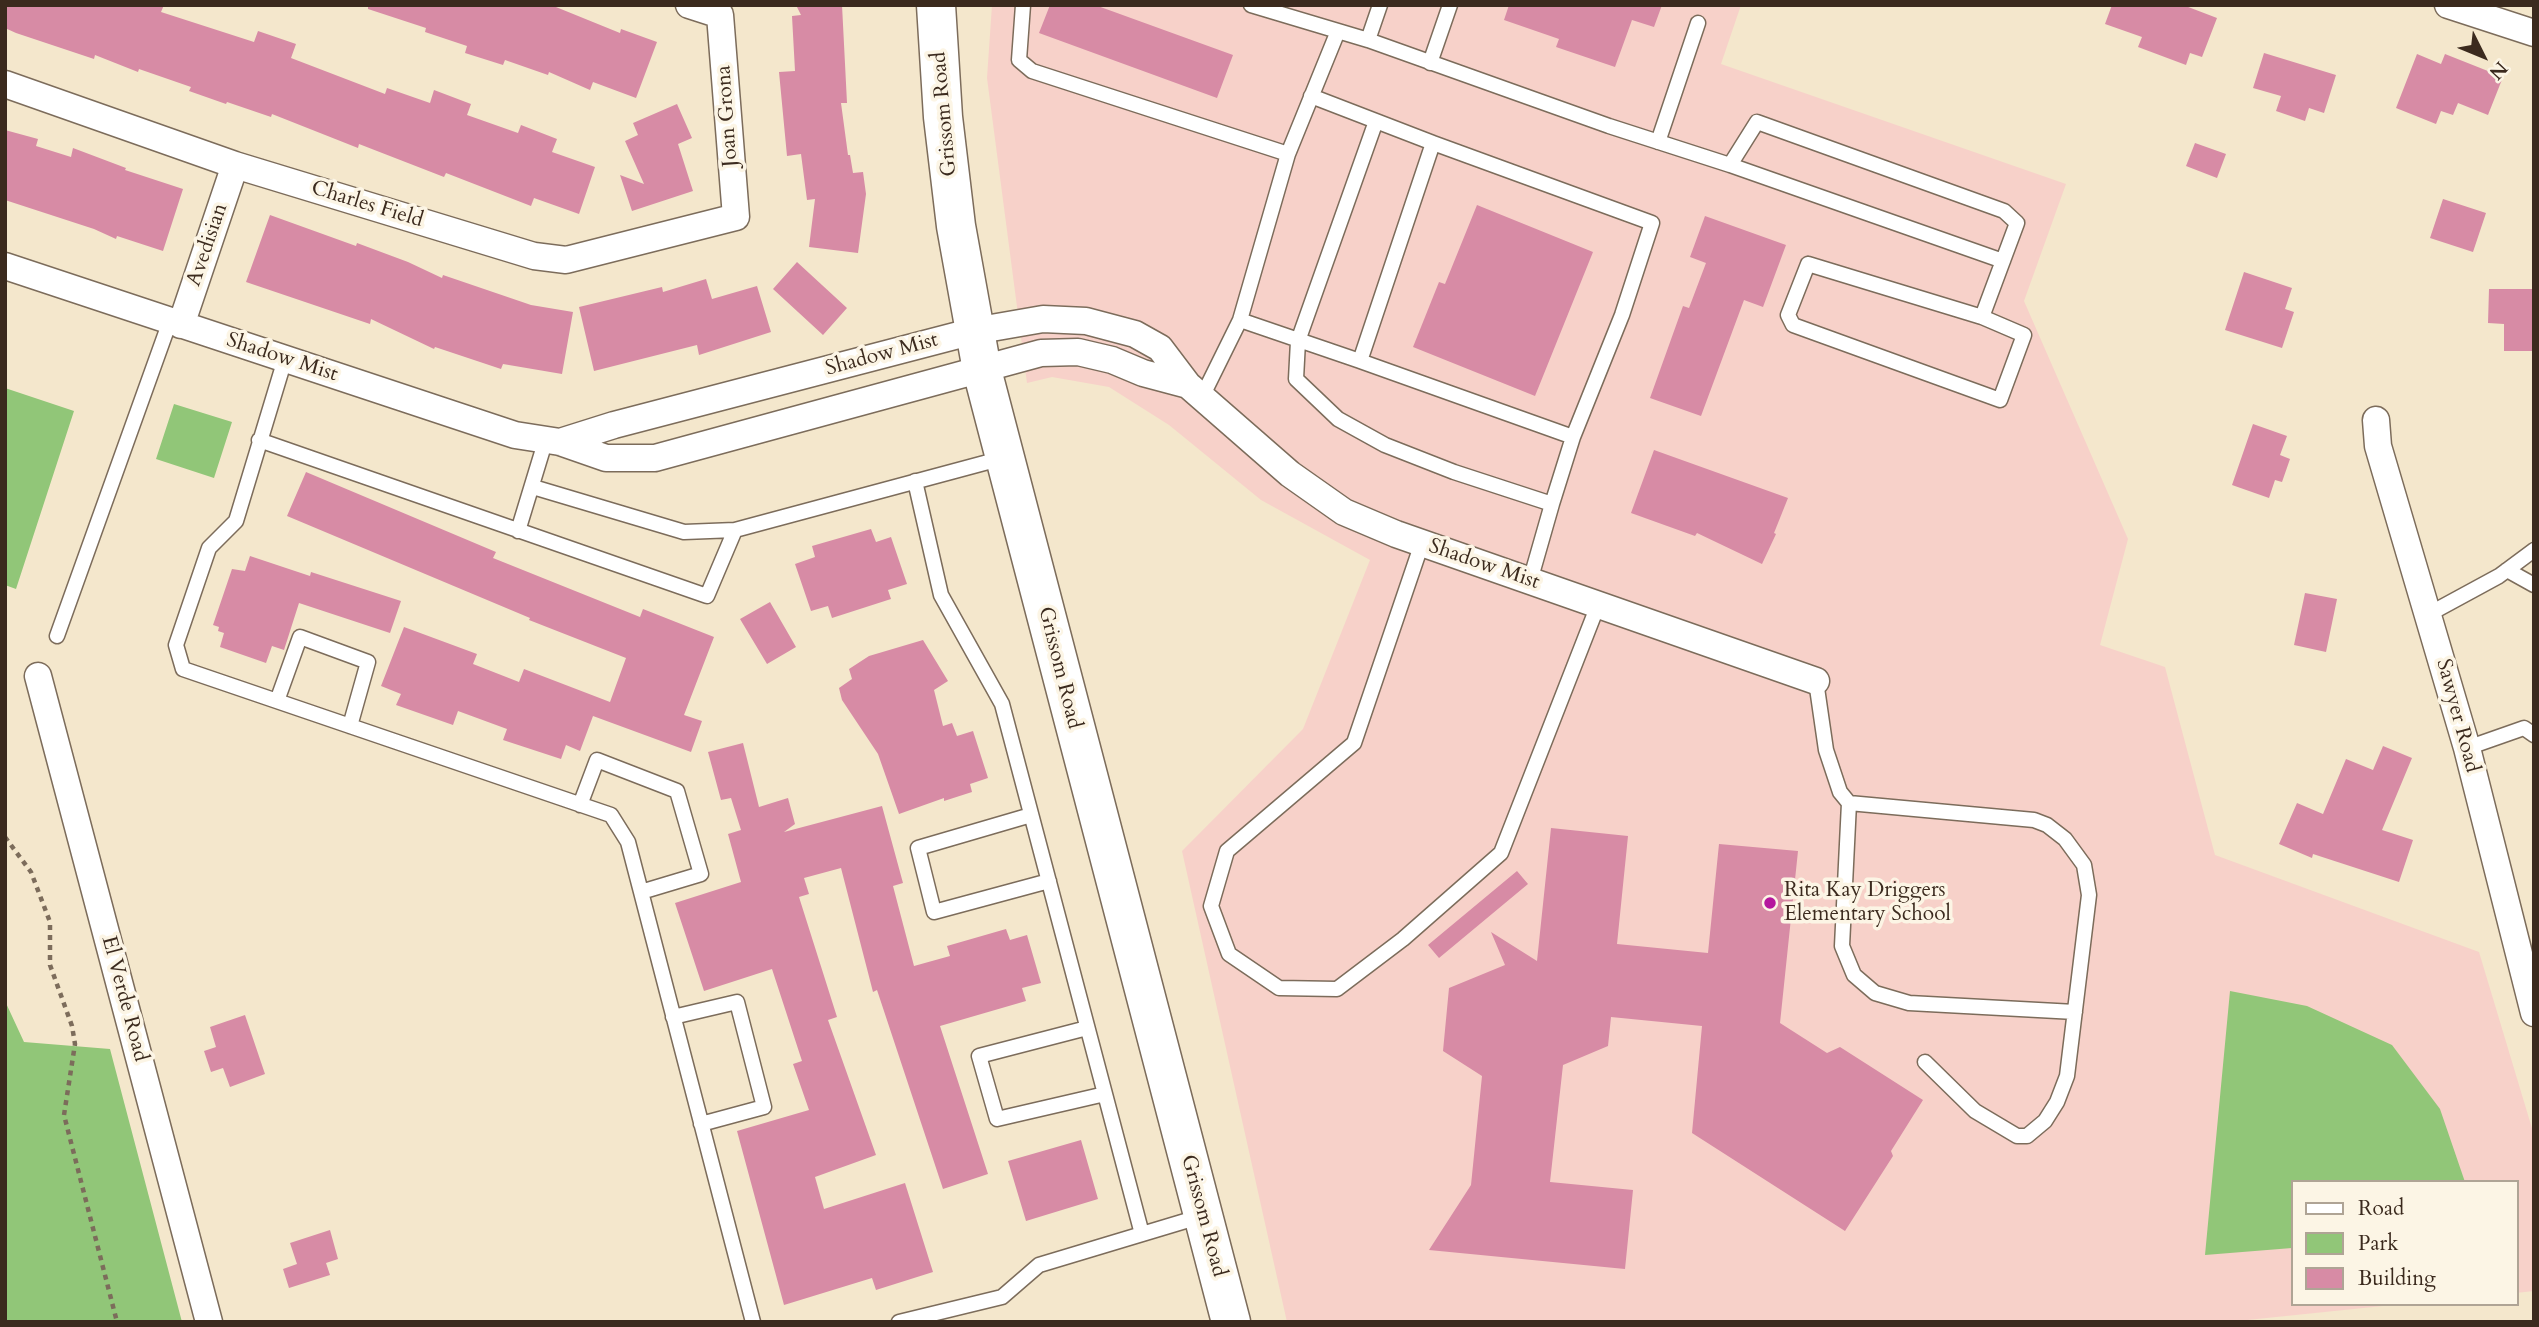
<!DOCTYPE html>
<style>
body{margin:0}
#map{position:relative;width:2539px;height:1327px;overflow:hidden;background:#f4e7cc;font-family:Cardo,serif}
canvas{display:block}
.frame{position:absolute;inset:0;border:7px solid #3b2a1e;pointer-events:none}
.legend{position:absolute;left:2291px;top:1180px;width:228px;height:126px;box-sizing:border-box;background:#fcf5e5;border:2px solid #afa495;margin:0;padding:9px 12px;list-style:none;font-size:21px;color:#3b2a1e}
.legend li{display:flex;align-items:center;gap:14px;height:35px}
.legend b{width:35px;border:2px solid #afa495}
.north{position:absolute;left:2448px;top:21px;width:70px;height:70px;-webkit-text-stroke:5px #fcf5e5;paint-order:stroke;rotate:133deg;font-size:19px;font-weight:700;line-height:28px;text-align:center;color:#3b2a1e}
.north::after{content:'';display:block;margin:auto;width:24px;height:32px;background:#3b2a1e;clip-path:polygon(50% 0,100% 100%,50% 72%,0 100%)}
</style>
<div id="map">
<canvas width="2539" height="1327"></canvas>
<div class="frame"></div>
<ul class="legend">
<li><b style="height:9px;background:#fff"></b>Road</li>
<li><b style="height:19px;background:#91c678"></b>Park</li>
<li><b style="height:19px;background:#d78ba5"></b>Building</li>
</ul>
<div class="north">N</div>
</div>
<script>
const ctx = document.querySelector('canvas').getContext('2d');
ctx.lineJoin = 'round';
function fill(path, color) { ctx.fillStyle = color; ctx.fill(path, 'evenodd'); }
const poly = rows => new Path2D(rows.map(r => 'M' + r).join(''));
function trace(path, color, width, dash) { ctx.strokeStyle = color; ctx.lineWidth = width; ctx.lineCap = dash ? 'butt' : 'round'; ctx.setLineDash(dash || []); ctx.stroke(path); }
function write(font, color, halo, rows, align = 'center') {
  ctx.font = font + ' Cardo,serif'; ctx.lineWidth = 7; ctx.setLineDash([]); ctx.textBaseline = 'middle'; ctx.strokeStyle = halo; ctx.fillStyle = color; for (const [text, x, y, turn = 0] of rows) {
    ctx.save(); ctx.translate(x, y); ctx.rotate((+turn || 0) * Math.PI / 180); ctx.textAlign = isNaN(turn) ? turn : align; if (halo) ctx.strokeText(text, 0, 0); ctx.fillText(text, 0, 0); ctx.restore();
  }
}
const built = poly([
 [992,5,1741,5,1721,64,2066,184,2024,301,2128,539,2100,645,2165,667,2215,855,2479,952,2534,1135,2534,1291,2516,1293,2516,1182,2292,1182,2292,1304,2402,1304,2228,1322,1287,1322,1182,851,1303,729,1370,560,1261,500,1169,425,1109,387,1052,377,1027,383,987,78]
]);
const green = poly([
 [5,388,74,411,16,589,5,585],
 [174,404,232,422,214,478,156,459],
 [2230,991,2307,1006,2392,1045,2440,1109,2465,1182,2292,1182,2292,1248,2205,1255],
 [5,1001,24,1042,110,1049,182,1322,5,1322]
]);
const building = poly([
 [5,5,164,5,161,12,254,42,258,31,296,44,291,58,385,94,387,88,430,103,434,90,471,104,467,115,518,133,521,125,557,139,552,152,595,167,579,214,534,198,531,206,446,173,444,177,359,144,358,148,272,114,271,117,227,102,226,104,189,91,191,87,139,69,138,72,95,55,94,59,16,33,5,28],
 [368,5,551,5,620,33,621,29,657,42,636,98,593,82,590,90,549,72,548,75,505,60,503,65,465,53,467,46,425,32,426,28,368,9],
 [796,5,842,5,847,103,841,103,848,155,850,155,853,173,863,172,866,194,858,253,809,247,815,199,807,200,801,154,787,156,779,72,795,71,792,16,801,15],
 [1050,5,1095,5,1233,55,1217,98,1039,33],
 [1509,5,1662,5,1654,27,1632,20,1615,67,1556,47,1559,39,1504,20],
 [2112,5,2183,5,2217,18,2202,57,2190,53,2186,65,2138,47,2142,37,2105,24],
 [2264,53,2336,75,2324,113,2309,108,2305,121,2276,111,2281,96,2253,88],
 [2417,54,2441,64,2445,54,2503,77,2488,115,2458,103,2453,115,2441,111,2436,124,2396,108],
 [677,104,692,138,678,144,693,191,632,211,620,175,644,184,625,141,638,135,633,123],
 [5,130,38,139,36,146,71,157,73,148,126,168,125,170,183,189,163,251,117,236,116,239,94,229,5,200],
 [2195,143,2226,154,2217,178,2186,166],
 [2443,199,2486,213,2473,252,2430,238],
 [1477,205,1593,252,1535,396,1413,347,1439,282,1445,284],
 [270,215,356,246,357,243,408,262,442,278,443,275,531,305,573,312,562,374,503,364,501,369,435,347,434,349,371,319,370,324,246,282],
 [1705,216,1786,245,1763,307,1744,300,1701,416,1650,398,1683,306,1689,308,1706,263,1690,257],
 [797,262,847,308,823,335,773,289],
 [2244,272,2292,288,2285,309,2294,312,2282,348,2225,330],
 [706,279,712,299,757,286,771,332,699,355,697,345,594,371,579,307,662,287,663,292],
 [2489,289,2534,289,2534,351,2504,351,2504,324,2488,323],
 [2253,424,2287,436,2280,455,2290,459,2282,482,2275,480,2269,498,2232,485],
 [1654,450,1788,498,1774,533,1776,534,1762,564,1697,533,1695,536,1631,513],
 [306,472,496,552,493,558,640,617,643,609,714,637,684,715,702,721,691,752,593,716,580,751,566,745,561,759,503,740,507,729,458,711,453,725,396,705,401,694,381,686,404,627,477,654,473,664,519,682,524,669,610,702,626,658,529,620,530,618,287,516],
 [871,529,876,542,891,537,907,584,888,590,891,599,832,618,828,606,811,611,795,564,815,557,812,546],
 [250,556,310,576,311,572,401,601,390,633,299,603,284,650,272,646,266,663,220,647,224,633,218,631,219,627,213,625,232,569,245,571],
 [2305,593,2337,599,2326,652,2294,645],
 [770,602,796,647,767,664,740,619],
 [923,640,948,681,934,690,943,726,952,723,957,736,973,731,988,778,970,784,972,792,944,801,944,798,899,814,878,754,842,700,839,688,852,679,849,669,869,656],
 [743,743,759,807,788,798,795,824,784,832,882,806,903,883,893,886,914,966,950,956,947,946,1006,929,1010,940,1027,935,1041,983,1022,988,1026,1001,940,1026,988,1174,943,1189,877,990,873,992,841,868,804,878,809,894,799,897,837,1017,828,1020,876,1155,815,1177,824,1209,905,1183,933,1272,876,1290,872,1278,784,1305,737,1131,809,1110,793,1064,802,1061,772,969,704,991,675,903,741,882,728,834,741,830,731,798,721,800,708,752],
 [2383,746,2412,758,2382,830,2413,840,2399,882,2313,854,2312,858,2279,844,2297,803,2323,814,2346,759,2373,770],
 [1551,828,1628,836,1617,944,1708,953,1719,844,1798,851,1780,1023,1827,1053,1840,1047,1923,1100,1891,1151,1893,1156,1845,1231,1692,1133,1702,1026,1611,1017,1608,1046,1563,1065,1550,1182,1633,1190,1625,1269,1429,1250,1471,1185,1482,1076,1443,1051,1449,988,1505,965,1491,932,1537,961],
 [1517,871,1528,884,1439,958,1428,945],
 [245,1015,265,1074,230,1087,223,1068,211,1072,204,1051,216,1047,210,1027],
 [1081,1140,1098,1199,1026,1221,1008,1161],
 [330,1230,338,1259,326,1263,330,1275,289,1288,283,1269,297,1264,290,1243]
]);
const path = poly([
 [5,837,31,872,50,922,50,965,72,1026,75,1044,64,1115,117,1322]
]);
const service = poly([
 [1023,5,1019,60,1032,71,1288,154,1338,31],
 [1251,5,1368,40],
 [1380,5,1368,40,1609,126,1730,165,1757,122,2004,211,2017,223,1982,317],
 [1430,63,1450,5],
 [1376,121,1298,341,1296,379,1338,419,1385,445,1454,472,1552,504,1573,437],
 [1658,142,1698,23],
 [1288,154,1240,320,1360,361,1433,143,1311,96],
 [1730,165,2003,261],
 [1808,264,1982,317,2024,335,2000,400,1793,325,1788,315,1808,264],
 [285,359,236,521,209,548,176,645,183,669,611,815,628,842,753,1322],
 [1360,361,1573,437,1622,315,1652,223,1433,143],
 [1202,397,1240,320],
 [259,440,707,596,735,530],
 [915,481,941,595,1002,704,1142,1234],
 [533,487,684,532,735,530,1003,458],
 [518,531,546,439],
 [1422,543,1354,743,1227,851,1211,906,1229,954,1279,988,1337,989,1403,939,1501,853,1598,605],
 [2507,570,2534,585],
 [1530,581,1552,504],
 [2429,614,2499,576,2534,550],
 [57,636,170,321],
 [1816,681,1826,750,1840,792,1849,803,2034,820,2047,825,2065,839,2084,865,2089,895,2067,1076,2057,1102,2045,1121,2027,1136,2017,1136,1975,1111,1925,1062],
 [277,701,300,637,368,662,350,726],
 [2467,748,2524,728,2534,735],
 [1849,803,1842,946,1854,975,1875,993,1909,1003,2075,1012],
 [580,805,597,760,677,791,701,874,641,892],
 [1031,815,918,848,934,912,1049,881],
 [673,1017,737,1002,764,1107,701,1124],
 [1087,1028,979,1056,997,1119,1105,1094],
 [899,1322,1002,1297,1039,1265,1202,1216]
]);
const minor = poly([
 [2448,5,2534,33],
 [5,84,235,165,534,256,566,260,736,217,720,15,689,5],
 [5,266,515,435,560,442,606,458,655,458,1041,353,1078,352,1112,360,1143,373,1188,385],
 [181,325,235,165],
 [2376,420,2378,446,2467,748,2534,1013],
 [560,442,614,425,974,331,1043,319,1086,321,1135,334,1160,348,1188,385,1290,474,1344,512,1396,534,1816,681],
 [38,676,209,1322]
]);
const primary = poly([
 [936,5,943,117,956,226,982,370,1231,1322]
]);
const markers = [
 [1770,903,7,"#b5179e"]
];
const streetNames = [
 ["Grissom Road",945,114,-95],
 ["Joan Grona",728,116,-94],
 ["Charles Field",367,205,17],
 ["Avedisian",208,245,-71],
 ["Shadow Mist",882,355,-15],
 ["Shadow Mist",282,358,18],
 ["Shadow Mist",1484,565,19],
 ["Grissom Road",1059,668,76],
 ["Sawyer Road",2457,716,75],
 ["El Verde Road",124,999,75],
 ["Grissom Road",1203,1216,75]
];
const poiNames = [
 ["Rita Kay Driggers",1784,891],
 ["Elementary School",1784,915]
];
fill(built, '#f7d1c9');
fill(green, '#91c678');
fill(building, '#d78ba5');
trace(service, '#7c6c5b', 17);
trace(minor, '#7c6c5b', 29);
trace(primary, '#7c6c5b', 41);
trace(path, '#7c6c5b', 4.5, [5, 5]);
trace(service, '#fff', 14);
trace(minor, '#fff', 26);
trace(primary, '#fff', 38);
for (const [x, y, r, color] of markers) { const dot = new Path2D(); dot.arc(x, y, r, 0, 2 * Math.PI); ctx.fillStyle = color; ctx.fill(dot); trace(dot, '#fcf5e5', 2.5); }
write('21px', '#3b2a1e', '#fcf5e5', streetNames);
write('21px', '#3b2a1e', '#fcf5e5', poiNames, 'left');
</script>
